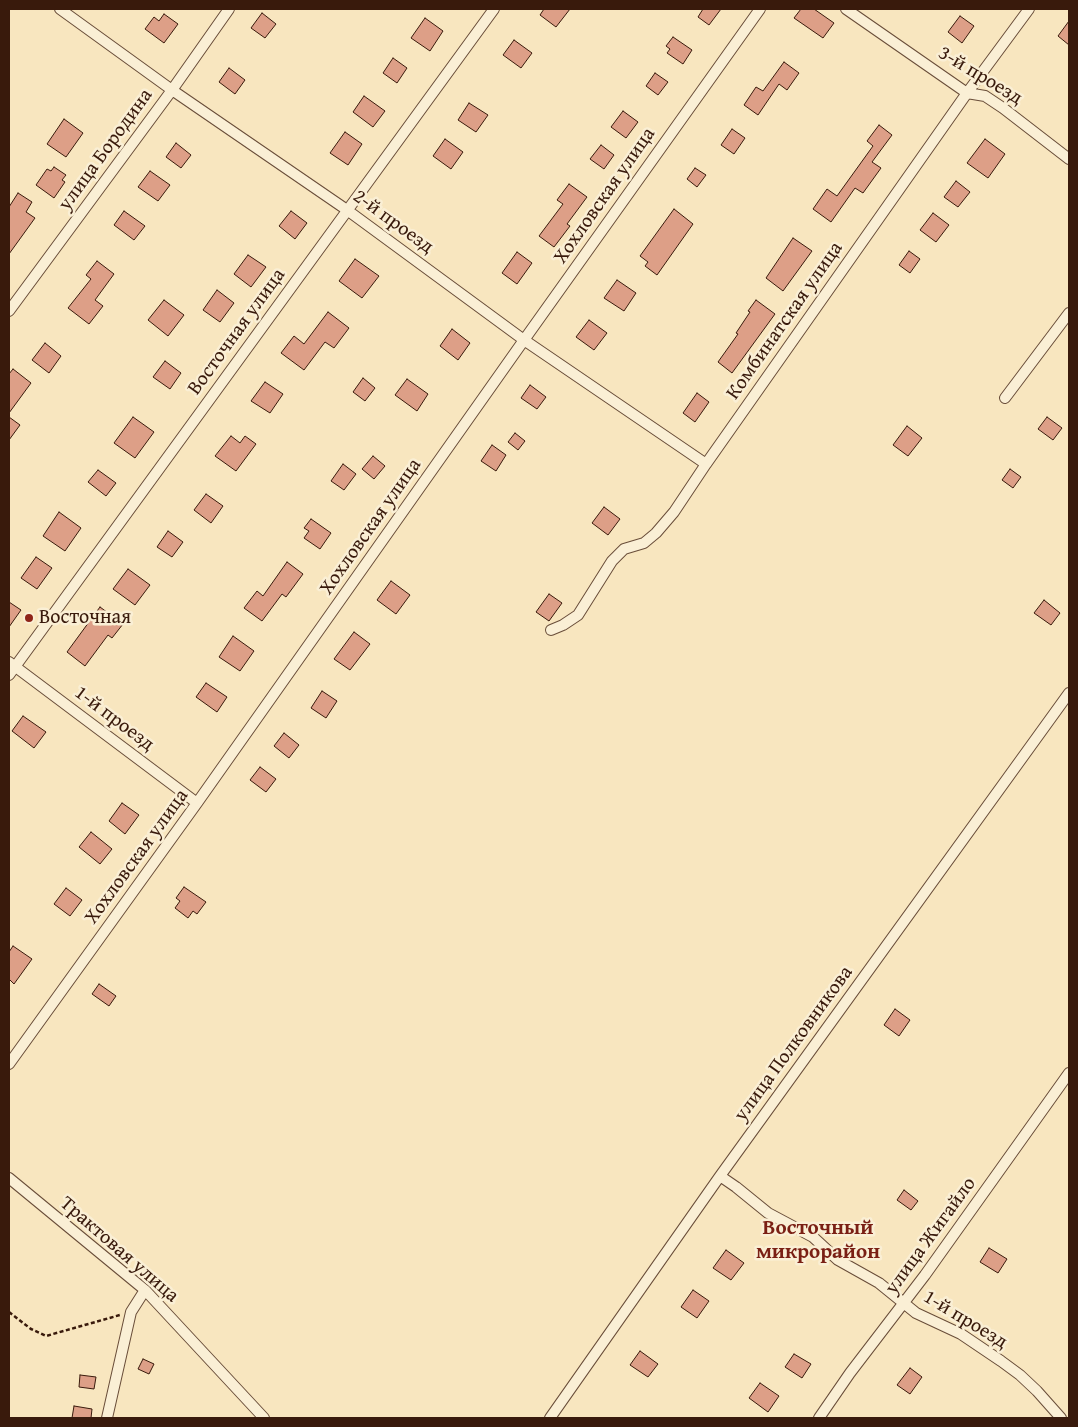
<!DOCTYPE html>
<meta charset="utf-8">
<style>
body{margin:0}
#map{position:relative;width:1078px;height:1427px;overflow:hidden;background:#f8e6bf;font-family:"Gentium Book Plus",serif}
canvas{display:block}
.frame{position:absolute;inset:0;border:10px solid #391a0c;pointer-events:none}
</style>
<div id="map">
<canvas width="1078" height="1427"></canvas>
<div class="frame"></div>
</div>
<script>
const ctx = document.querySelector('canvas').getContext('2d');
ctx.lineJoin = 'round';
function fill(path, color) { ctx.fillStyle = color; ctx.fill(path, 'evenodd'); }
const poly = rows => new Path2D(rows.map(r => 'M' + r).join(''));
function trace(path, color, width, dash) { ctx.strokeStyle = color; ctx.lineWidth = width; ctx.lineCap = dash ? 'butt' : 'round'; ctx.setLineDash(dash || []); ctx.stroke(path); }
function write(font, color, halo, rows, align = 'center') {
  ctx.font = font + ' "Gentium Book Plus",serif'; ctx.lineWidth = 5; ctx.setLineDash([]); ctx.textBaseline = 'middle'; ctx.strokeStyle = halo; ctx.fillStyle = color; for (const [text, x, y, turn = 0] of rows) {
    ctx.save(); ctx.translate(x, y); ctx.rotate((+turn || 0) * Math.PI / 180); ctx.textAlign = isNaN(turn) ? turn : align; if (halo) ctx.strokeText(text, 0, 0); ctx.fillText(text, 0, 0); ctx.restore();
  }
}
const building = poly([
 [544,9,570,9,556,27,540,15,544,9],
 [703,9,721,9,709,25,698,17,703,9],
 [801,9,814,9,834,23,823,38,794,18,801,9],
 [262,13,276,24,265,38,251,28,262,13],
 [164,14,178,24,164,43,145,29,154,17,159,21,164,14],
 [960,16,974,26,962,43,948,32,960,16],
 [425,18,443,31,430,51,411,38,425,18],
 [1069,21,1069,45,1058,36,1069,21],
 [673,37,692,50,683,64,667,53,670,49,666,46,673,37],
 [514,40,532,53,521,68,503,55,514,40],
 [393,58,407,68,397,83,383,73,393,58],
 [784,62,799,73,787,90,779,84,758,115,744,105,756,87,763,91,784,62],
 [229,68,245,80,235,94,219,82,229,68],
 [655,73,668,82,658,95,646,86,655,73],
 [364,96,385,111,373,127,353,112,364,96],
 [469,103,488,115,476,132,458,120,469,103],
 [623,111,638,122,626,138,611,127,623,111],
 [64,119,83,133,66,157,47,144,64,119],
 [879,125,892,135,872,162,881,168,863,193,855,188,831,222,813,209,827,189,837,196,873,146,867,141,879,125],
 [732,129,745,138,734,154,721,145,732,129],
 [345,132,362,144,348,165,330,153,345,132],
 [445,139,463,152,451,169,433,156,445,139],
 [985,139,1005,154,988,178,967,163,985,139],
 [176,143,191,155,181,168,166,157,176,143],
 [601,145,614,155,604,169,590,159,601,145],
 [54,167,66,175,62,180,65,182,54,198,36,185,47,169,51,171,54,167],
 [695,168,706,175,697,187,687,179,695,168],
 [150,171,170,185,158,201,138,187,150,171],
 [956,181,970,192,958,207,944,197,956,181],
 [569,184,587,197,567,224,570,226,554,247,539,236,563,204,557,200,569,184],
 [18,193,32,202,26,212,35,218,9,254,9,207,18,193],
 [674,209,693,224,657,275,645,266,648,262,640,256,674,209],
 [124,211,145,226,134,240,114,225,124,211],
 [291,211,307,223,295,239,279,226,291,211],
 [933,213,949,225,936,242,920,230,933,213],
 [793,238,812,251,783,291,766,278,793,238],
 [909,251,920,259,910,273,899,265,909,251],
 [517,252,532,263,517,284,502,273,517,252],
 [248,255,266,267,251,287,234,274,248,255],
 [355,259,379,276,362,298,339,281,355,259],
 [97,261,114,274,95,300,103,306,89,324,68,308,91,279,86,275,97,261],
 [617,280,636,293,624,311,604,298,617,280],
 [217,290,234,303,220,322,203,310,217,290],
 [164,300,184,315,168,336,148,320,164,300],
 [756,300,775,314,732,373,718,362,738,334,736,333,750,312,748,311,756,300],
 [328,312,349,328,334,348,325,342,304,370,281,353,294,336,304,344,328,312],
 [589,320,607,333,594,350,576,337,589,320],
 [452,329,470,343,458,360,440,346,452,329],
 [45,343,61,356,49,373,32,360,45,343],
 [165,361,181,373,170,389,153,377,165,361],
 [13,369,31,383,9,413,9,374,13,369],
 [363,378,375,388,365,401,353,392,363,378],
 [407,379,428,394,417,411,395,395,407,379],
 [265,382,283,394,270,413,251,401,265,382],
 [530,385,546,397,537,409,521,398,530,385],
 [697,393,709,402,695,422,683,413,697,393],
 [9,417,20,425,9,440,9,417],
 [133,417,154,432,135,458,114,443,133,417],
 [1047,417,1062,428,1053,440,1038,429,1047,417],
 [907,426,922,438,908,456,893,445,907,426],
 [515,433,525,441,518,450,508,442,515,433],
 [231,436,240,443,245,436,256,444,236,471,215,456,231,436],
 [492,445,506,455,496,471,481,461,492,445],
 [373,456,385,466,374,479,362,469,373,456],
 [343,464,356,474,344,490,331,481,343,464],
 [1010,469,1021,477,1013,488,1002,480,1010,469],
 [98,470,116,483,106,496,88,482,98,470],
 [206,494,223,506,211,523,194,510,206,494],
 [604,507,620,519,608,535,592,523,604,507],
 [59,512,81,528,65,551,43,536,59,512],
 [311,519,331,533,320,549,304,538,309,531,304,528,311,519],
 [168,531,183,542,172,557,157,547,168,531],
 [36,557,52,568,37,589,21,578,36,557],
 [287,562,303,574,286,597,282,594,262,621,244,608,257,591,263,596,287,562],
 [128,569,150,585,135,605,113,589,128,569],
 [391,581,410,595,396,614,377,600,391,581],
 [549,594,562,603,549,621,536,612,549,594],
 [1044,600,1060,613,1051,625,1034,613,1044,600],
 [9,602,21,610,9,627,9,602],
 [100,607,123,624,112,638,108,635,85,666,67,652,100,607],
 [354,632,370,644,350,670,334,659,354,632],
 [233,636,254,651,240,671,219,657,233,636],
 [206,683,227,697,217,712,196,697,206,683],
 [322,691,337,701,326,718,311,708,322,691],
 [23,716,46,732,34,748,12,731,23,716],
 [284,733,299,745,289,758,274,746,284,733],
 [260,767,276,779,266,792,250,780,260,767],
 [122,803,139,815,125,834,109,821,122,803],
 [91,832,112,849,100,864,79,847,91,832],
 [184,887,206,902,197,914,193,911,188,918,175,908,180,901,176,898,184,887],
 [66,888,82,900,70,916,54,904,66,888],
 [13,946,32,959,14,984,9,979,9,952,13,946],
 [99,984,116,996,109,1006,92,994,99,984],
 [895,1009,910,1020,899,1036,884,1025,895,1009],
 [904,1190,918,1201,911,1210,897,1200,904,1190],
 [989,1248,1007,1259,998,1273,980,1262,989,1248],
 [726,1250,744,1263,731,1280,713,1268,726,1250],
 [693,1290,709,1301,697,1318,681,1307,693,1290],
 [640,1351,658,1364,648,1377,630,1365,640,1351],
 [794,1354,811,1364,802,1378,785,1367,794,1354],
 [143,1359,154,1364,149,1374,138,1369,143,1359],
 [910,1368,922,1377,910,1394,897,1385,910,1368],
 [80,1375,96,1377,94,1389,79,1387,80,1375],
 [760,1383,779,1396,768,1412,749,1398,760,1383],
 [74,1406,92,1409,91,1418,72,1418,74,1406]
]);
const path = poly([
 [9,1312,31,1329,46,1336,120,1315]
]);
const minor = poly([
 [60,9,172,90,347,210,524,340,706,464],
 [846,9,967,93,985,96,1003,108,1069,159],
 [9,311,172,90,229,9],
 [1005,398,1069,313],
 [551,630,563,625,578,615,612,561,624,549,644,543,656,533,674,512,706,464,967,93,1029,9],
 [9,662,197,803],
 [9,675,494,9],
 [9,1064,197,803,524,340,760,9],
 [720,1176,736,1187,768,1213,813,1237,838,1260,879,1283,916,1313,961,1334,1001,1361,1020,1375,1037,1391,1061,1418],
 [9,1178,145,1290,264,1418],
 [107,1418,131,1312,145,1290],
 [550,1418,720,1176,1069,693],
 [819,1418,850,1373,925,1275,1069,1073]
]);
const markers = [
 [29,618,5,"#8f2418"]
];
const streetNames = [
 ["3-й проезд",980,76,31],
 ["улица Бородина",106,150,-54],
 ["Хохловская улица",605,196,-55],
 ["2-й проезд",393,222,36],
 ["Комбинатская улица",785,321,-55],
 ["Восточная улица",237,332,-54],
 ["Хохловская улица",371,527,-55],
 ["1-й проезд",114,719,37],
 ["Хохловская улица",137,857,-54],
 ["улица Полковникова",794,1044,-54],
 ["улица Жигайло",931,1236,-54],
 ["Трактовая улица",119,1250,41],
 ["1-й проезд",965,1320,31]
];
const poiNames = [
 ["Восточная",39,618]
];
const neighbourhoodNames = [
 ["Восточный",818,1229],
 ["микрорайон",818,1253]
];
fill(building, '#dd9f87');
trace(building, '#391a0c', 1);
trace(minor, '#694d39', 12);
trace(path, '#391a0c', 2.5, [4, 2.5]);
trace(minor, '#faefd5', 10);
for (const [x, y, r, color] of markers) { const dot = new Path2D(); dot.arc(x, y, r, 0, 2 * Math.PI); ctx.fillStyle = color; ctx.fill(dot); trace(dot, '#faefd5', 2); }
write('20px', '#391a0c', '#faefd5', streetNames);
write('20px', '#391a0c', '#faefd5', poiNames, 'left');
write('bold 21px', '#7a1f14', '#faefd5', neighbourhoodNames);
</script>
